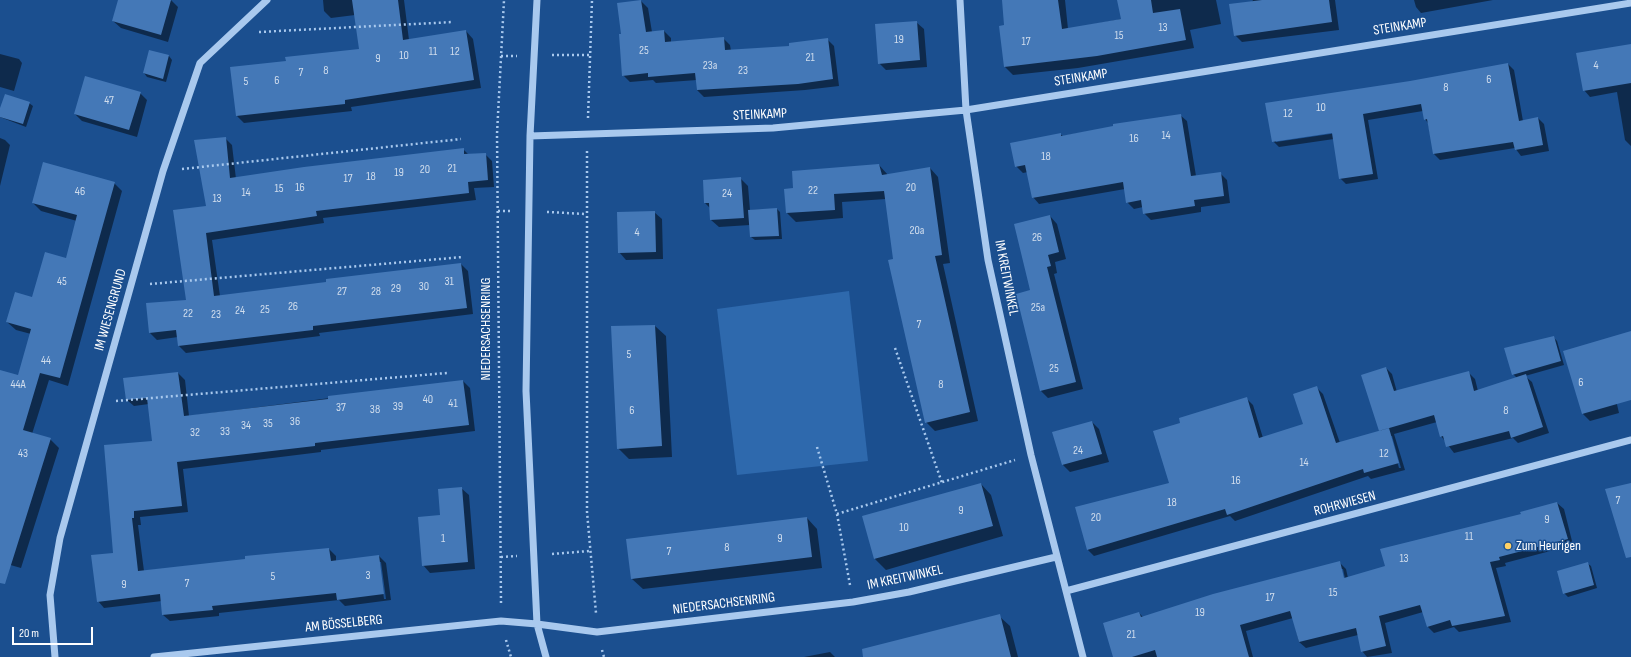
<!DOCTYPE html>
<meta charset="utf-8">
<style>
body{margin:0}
#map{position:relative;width:1631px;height:657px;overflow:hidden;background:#1b4f8f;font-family:"Sofia Sans Condensed",sans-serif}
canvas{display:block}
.scale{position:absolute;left:12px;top:627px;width:81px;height:18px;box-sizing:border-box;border:2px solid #fff;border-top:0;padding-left:5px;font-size:12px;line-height:14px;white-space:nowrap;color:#fff;-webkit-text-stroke:3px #1b4f8f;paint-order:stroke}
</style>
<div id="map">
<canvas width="1631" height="657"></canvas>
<div class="scale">20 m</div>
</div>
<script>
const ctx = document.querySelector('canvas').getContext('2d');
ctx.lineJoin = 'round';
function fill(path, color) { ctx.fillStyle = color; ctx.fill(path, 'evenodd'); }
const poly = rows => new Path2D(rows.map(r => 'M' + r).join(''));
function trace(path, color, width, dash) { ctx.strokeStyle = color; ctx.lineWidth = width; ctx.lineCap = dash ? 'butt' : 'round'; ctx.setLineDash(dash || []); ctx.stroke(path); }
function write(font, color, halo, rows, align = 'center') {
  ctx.font = font + ' "Sofia Sans Condensed",sans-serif'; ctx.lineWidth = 3; ctx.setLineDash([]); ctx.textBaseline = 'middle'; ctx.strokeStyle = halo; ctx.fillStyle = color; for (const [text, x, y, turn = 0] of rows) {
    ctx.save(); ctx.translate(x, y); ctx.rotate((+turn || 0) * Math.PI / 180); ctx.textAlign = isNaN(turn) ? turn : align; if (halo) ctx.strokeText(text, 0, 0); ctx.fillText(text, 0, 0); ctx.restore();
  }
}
const green = poly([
 [849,291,868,461,737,475,717,309]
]);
const shadow = poly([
 [119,0,171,0,178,7,168,42,121,28,113,21],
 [323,0,404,0,409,40,466,31,473,39,481,88,351,107,352,111,244,123,237,116,287,62,361,50,355,15,331,18,324,11],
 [1003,0,1065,0,1068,29,1122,19,1118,0,1216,0,1221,24,1190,30,1194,48,1078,68,1013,75,1005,67,1005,26],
 [1253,0,1335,0,1339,30,1242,42,1235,35],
 [1414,0,1493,0,1421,13,1416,7],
 [641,1,648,8,652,32,664,31,671,38,671,42,723,38,730,45,731,51,790,47,827,39,834,46,839,86,805,90,704,97,697,90,697,80,656,83,653,80,630,82,623,75,622,35],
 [916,22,924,29,927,67,886,70,879,63],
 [1631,45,1631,146,1625,140,1617,92,1590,97,1584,90],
 [150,51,169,56,172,60,166,82,147,77,144,73],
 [0,54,19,59,22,63,14,91,0,87],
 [1508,64,1514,70,1523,121,1538,118,1544,124,1549,151,1521,156,1515,148,1440,160,1434,154,1428,123,1425,119,1423,111,1368,120,1378,179,1346,184,1340,178,1334,139,1279,147,1273,141,1410,82],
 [1336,131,1337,133,1276,142,1276,140],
 [140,93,147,100,137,137,82,121,75,114],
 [29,103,33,106,26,127,0,117,0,112],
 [1180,115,1187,121,1196,176,1220,173,1227,180,1230,203,1201,207,1201,212,1151,220,1144,213,1143,207,1134,209,1127,202,1125,189,1039,204,1033,197,1028,172,1023,173,1016,166,1060,134,1063,136],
 [0,138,5,140,10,145,0,186],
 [225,138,232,145,236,179,463,149,469,155,485,154,492,161,494,187,474,188,476,200,323,218,324,223,212,240,220,296,328,283,327,280,461,264,468,271,473,314,319,333,320,336,186,353,179,346,178,337,157,340,150,333,147,304,187,301,207,207],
 [879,165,888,175,930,168,938,177,950,263,943,264,978,421,935,431,926,422,886,199,842,202,843,218,796,222,787,213,785,190,794,189],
 [740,178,748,186,750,210,777,209,780,212,782,239,755,240,751,237,750,225,719,227,711,220,710,208,705,203],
 [114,183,122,191,68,386,49,380,32,434,50,439,59,448,21,568,0,562,0,371,19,376,31,334,16,330,7,322,32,298,66,260,77,221,41,211,33,203],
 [654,212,662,219,663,259,626,260,619,252],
 [1050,216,1057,224,1066,259,1055,262,1057,273,1054,274,1083,389,1048,398,1041,391,1031,291],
 [655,326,666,336,672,457,629,459,618,448],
 [1553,337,1557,341,1564,365,1525,376,1532,382,1549,433,1518,443,1513,438,1454,453,1441,436,1437,422,1394,434,1405,470,1371,479,1368,476,1235,521,1230,516,1094,556,1087,549,1171,484,1181,424,1246,398,1253,405,1263,438,1304,425,1316,387,1323,394,1340,443,1381,431,1386,368,1392,374,1397,392,1468,372,1475,379,1478,391,1517,378,1513,374,1505,349],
 [1390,436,1392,436,1401,468,1399,468],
 [1604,349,1619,413,1590,421,1583,414],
 [178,373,185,380,189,416,463,381,470,388,475,431,321,450,321,452,183,469,188,512,140,517,141,525,138,525,144,571,246,560,329,549,336,556,336,561,379,556,386,563,391,600,345,606,339,600,219,613,219,616,170,621,163,615,162,601,104,608,98,601,153,442,149,404,134,406,127,400],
 [379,562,381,562,386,599,384,599],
 [1092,422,1099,429,1109,462,1070,472,1063,465,1054,432],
 [981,484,991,495,1003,536,886,570,875,559,863,517],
 [461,488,469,495,475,569,430,573,423,565,441,516],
 [1557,503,1564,509,1573,545,1505,563,1506,566,1496,568,1511,622,1459,632,1454,627,1434,633,1428,627,1423,612,1385,623,1392,653,1367,657,1362,651,1358,635,1306,648,1299,642,1293,618,1246,631,1253,657,1115,657,1139,613,1143,617,1340,563,1346,569,1348,578,1386,567],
 [1341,569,1343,569,1346,583,1344,583],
 [807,518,817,529,822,568,643,589,632,579],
 [1587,563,1591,566,1597,588,1568,597,1564,593],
 [999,616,1010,626,1018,657,882,657],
 [830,652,835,657,804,657]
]);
const building = poly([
 [118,0,171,0,161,35,112,21],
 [352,0,398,0,403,40,466,30,474,80,345,100,345,104,236,116,230,67,286,61,285,57,359,49],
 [641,0,646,32,664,30,665,42,724,37,725,50,789,46,789,43,828,38,833,79,798,84,697,90,695,73,648,77,648,73,622,76,619,34,621,34,617,3],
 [1002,0,1058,0,1062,29,1121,19,1117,0,1151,0,1153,13,1180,9,1186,40,1097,56,1004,67,999,26,1004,25],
 [1262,0,1329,0,1332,22,1234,36,1229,4],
 [917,21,920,60,878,64,875,24],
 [1631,44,1631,83,1583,91,1576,53],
 [149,50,169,55,163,79,143,73],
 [1508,63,1519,121,1538,117,1543,145,1515,150,1513,142,1433,154,1427,119,1424,120,1421,104,1363,114,1373,174,1339,179,1332,133,1272,142,1265,103,1410,81],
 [85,76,141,92,129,130,74,114],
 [5,94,30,102,23,124,0,117,0,108],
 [1181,114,1191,176,1221,172,1224,196,1194,200,1195,206,1143,214,1141,200,1126,203,1123,182,1032,198,1025,165,1015,167,1010,143,1061,133,1061,136,1113,126,1113,124],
 [226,137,230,178,304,167,464,148,464,154,486,153,488,180,468,182,469,193,316,211,317,216,206,233,214,296,326,282,326,279,461,263,467,308,313,326,313,330,178,346,176,330,149,333,146,303,186,300,173,210,206,206,194,140],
 [43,162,115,182,60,378,40,373,23,430,51,438,5,584,0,583,0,370,18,375,31,329,6,322,15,292,32,297,45,252,66,258,77,215,32,203],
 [879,164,882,175,930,167,942,255,935,256,970,412,925,423,888,260,893,259,884,191,834,194,835,210,786,213,784,189,793,188,792,171],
 [741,177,744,218,710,220,709,203,704,203,703,180],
 [777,208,779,236,750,237,748,210],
 [655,211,656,252,618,253,617,212],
 [1050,215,1059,252,1048,255,1051,266,1047,267,1076,382,1040,391,1016,294,1030,290,1014,224],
 [655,325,662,446,617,449,611,326],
 [1631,331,1631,400,1582,414,1563,351],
 [1554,336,1561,361,1512,375,1504,348],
 [1386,367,1394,391,1469,371,1474,391,1526,374,1543,427,1511,438,1509,431,1446,447,1443,436,1440,437,1434,415,1379,431,1361,375],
 [178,372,184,416,328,399,328,396,463,380,469,425,315,443,315,446,177,462,182,506,134,511,134,518,132,518,138,571,245,559,245,556,329,548,331,561,379,555,384,594,337,600,336,593,212,606,213,610,162,615,160,594,97,602,91,555,113,553,104,445,152,441,147,398,126,400,123,378],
 [1317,386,1336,443,1389,428,1399,463,1364,473,1363,469,1227,515,1225,509,1087,550,1075,507,1169,483,1153,431,1180,423,1179,418,1247,397,1259,438,1303,424,1293,394],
 [1092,421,1102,454,1062,465,1052,432],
 [981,483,993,526,874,559,862,516],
 [1631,483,1631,557,1626,558,1605,489],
 [462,487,468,562,422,566,418,517,440,515,438,489],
 [1557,502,1568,539,1499,557,1500,560,1490,562,1505,616,1452,626,1450,620,1427,627,1420,605,1379,616,1386,646,1361,652,1356,628,1299,642,1290,611,1240,625,1249,657,1157,657,1155,650,1132,657,1113,657,1103,623,1139,612,1141,617,1213,594,1340,561,1344,578,1385,566,1380,549,1521,514,1520,512],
 [807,517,812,557,631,579,626,539],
 [1588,562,1594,585,1563,594,1557,571],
 [1000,614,1011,657,863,657,862,649]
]);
const path = poly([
 [259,32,453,22],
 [552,55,589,55],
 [501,56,517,56],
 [588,118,592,0],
 [587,151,587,512,596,613],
 [182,169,461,139],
 [498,211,512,211],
 [547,212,586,214],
 [150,284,463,257],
 [895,348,942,483],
 [116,401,447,373],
 [817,447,837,514,850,585],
 [837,514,1015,460],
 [552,554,589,551],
 [501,557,517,556],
 [501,603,497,134,504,0],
 [506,640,511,657],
 [602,650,604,657]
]);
const minor = poly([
 [537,0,530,136,526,391,537,624,546,657],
 [960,0,966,110,988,260,1031,455,1083,657],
 [530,136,773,128,966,110,1631,3],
 [1066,591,1631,440],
 [55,657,50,595,60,538,163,171,200,63,267,0],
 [154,657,501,621,537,624,597,632,853,602,909,592,1056,557]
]);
const markers = [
 [1508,546,4,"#ffd166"]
];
const numberNames = [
 ["13",1163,28],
 ["15",1119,36],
 ["19",899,40],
 ["17",1026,42],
 ["25",644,51],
 ["11",433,52],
 ["12",455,52],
 ["10",404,56],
 ["21",810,58],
 ["9",378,59],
 ["23a",710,66],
 ["4",1596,66],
 ["8",326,71],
 ["23",743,71],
 ["7",301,73],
 ["6",1489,80],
 ["6",277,81],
 ["5",246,82],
 ["8",1446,88],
 ["47",109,101],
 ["10",1321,108],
 ["12",1288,114],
 ["14",1166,136],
 ["16",1134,139],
 ["18",1046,157],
 ["21",452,169],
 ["20",425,170],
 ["19",399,173],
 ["18",371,177],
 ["17",348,179],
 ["16",300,188],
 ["20",911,188],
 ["15",279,189],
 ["22",813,191],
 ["46",80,192],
 ["14",246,193],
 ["24",727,194],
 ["13",217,199],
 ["20a",917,231],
 ["4",637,233],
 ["26",1037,238],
 ["45",62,282],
 ["31",449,282],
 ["30",424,287],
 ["29",396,289],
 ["27",342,292],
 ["28",376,292],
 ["26",293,307],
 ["25a",1038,308],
 ["25",265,310],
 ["24",240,311],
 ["22",188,314],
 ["23",216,315],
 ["7",919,325],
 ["5",629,355],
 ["44",46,361],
 ["25",1054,369],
 ["6",1581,383],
 ["44A",18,385],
 ["8",941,385],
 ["40",428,400],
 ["41",453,404],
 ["39",398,407],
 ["37",341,408],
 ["38",375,410],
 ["6",632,411],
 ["8",1506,411],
 ["36",295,422],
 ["35",268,424],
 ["34",246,426],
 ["33",225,432],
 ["32",195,433],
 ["24",1078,451],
 ["43",23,454],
 ["12",1384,454],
 ["14",1304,463],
 ["16",1236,481],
 ["7",1618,501],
 ["18",1172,503],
 ["9",961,511],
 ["20",1096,518],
 ["9",1547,520],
 ["10",904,528],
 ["11",1469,537],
 ["1",443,539],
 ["9",780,539],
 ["8",727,548],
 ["7",669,552],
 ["13",1404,559],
 ["3",368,576],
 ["5",273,577],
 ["7",187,584],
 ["9",124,585],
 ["15",1333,593],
 ["17",1270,598],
 ["19",1200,613],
 ["21",1131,635]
];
const streetNames = [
 ["STEINKAMP",1400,27,-9],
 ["STEINKAMP",1081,78,-9],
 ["STEINKAMP",760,115,-3],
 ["IM KREITWINKEL",1006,278,79],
 ["IM WIESENGRUND",111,310,-74],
 ["NIEDERSACHSENRING",486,329,-90],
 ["ROHRWIESEN",1345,504,-15],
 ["IM KREITWINKEL",905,578,-12],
 ["NIEDERSACHSENRING",724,604,-7],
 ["AM BÖSSELBERG",344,624,-6]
];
const poiNames = [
 ["Zum Heurigen",1516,546]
];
fill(green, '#2e69ad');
fill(shadow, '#0007');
fill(building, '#4478b7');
trace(path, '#a9c9ee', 2.5, [2, 3]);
trace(minor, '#a9c9ee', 7);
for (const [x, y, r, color] of markers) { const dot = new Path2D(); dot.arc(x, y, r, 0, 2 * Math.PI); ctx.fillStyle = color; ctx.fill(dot); trace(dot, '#1b4f8f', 1.5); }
write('12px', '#d0dded', null, numberNames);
write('14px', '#fff', '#1b4f8f', streetNames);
write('14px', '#fff', '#1b4f8f', poiNames, 'left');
</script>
